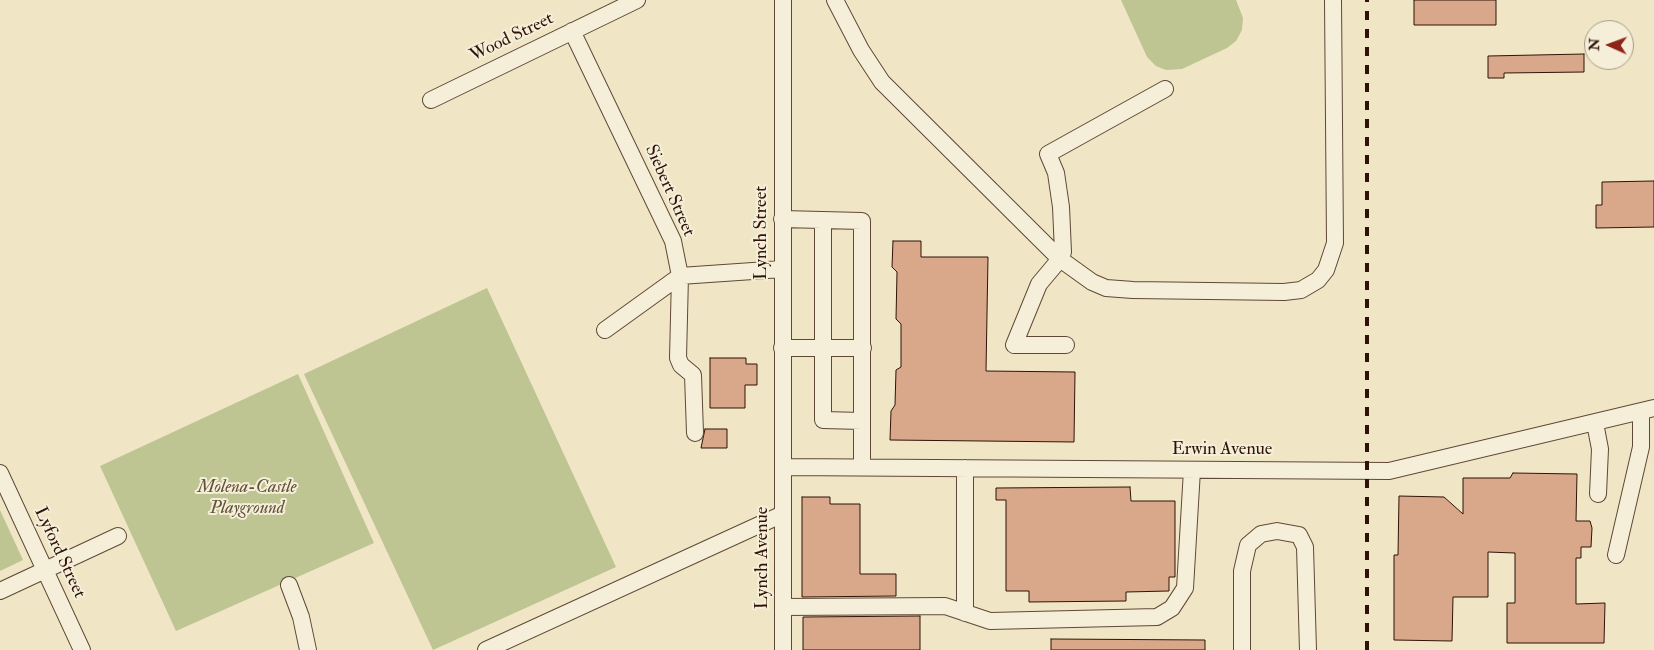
<!DOCTYPE html>
<style>
body{margin:0}
#map{position:relative;width:1654px;height:650px;overflow:hidden;background:#f0e6c6;font-family:"IM FELL Double Pica",serif}
canvas{display:block}
.north{position:absolute;left:1584px;top:20px;width:50px;height:50px;box-sizing:border-box;background:#f5efda;border:1px solid #a69785;border-radius:50%;rotate:272deg;font-size:14px;font-weight:700;line-height:20px;text-align:center;color:#2f1306}
.north::after{content:'';display:block;margin:auto;width:18px;height:22px;background:#8f2418;clip-path:polygon(50% 0,100% 100%,50% 72%,0 100%)}
</style>
<div id="map">
<canvas width="1654" height="650"></canvas>
<div class="north">N</div>
</div>
<script>
const ctx = document.querySelector('canvas').getContext('2d');
ctx.lineJoin = 'round';
function fill(path, color) { ctx.fillStyle = color; ctx.fill(path, 'evenodd'); }
const poly = rows => new Path2D(rows.map(r => 'M' + r).join(''));
function trace(path, color, width, dash) { ctx.strokeStyle = color; ctx.lineWidth = width; ctx.lineCap = dash ? 'butt' : 'round'; ctx.setLineDash(dash || []); ctx.stroke(path); }
function write(font, color, halo, rows, align = 'center') {
  ctx.font = font + ' "IM FELL Double Pica",serif'; ctx.lineWidth = 4; ctx.setLineDash([]); ctx.textBaseline = 'middle'; ctx.strokeStyle = halo; ctx.fillStyle = color; for (const [text, x, y, turn = 0] of rows) {
    ctx.save(); ctx.translate(x, y); ctx.rotate((+turn || 0) * Math.PI / 180); ctx.textAlign = isNaN(turn) ? turn : align; if (halo) ctx.strokeText(text, 0, 0); ctx.fillText(text, 0, 0); ctx.restore();
  }
}
const green = poly([
 [1121,0,1236,0,1243,18,1242,30,1236,41,1227,48,1182,69,1166,70,1156,66,1147,57],
 [487,288,616,567,433,650,304,374],
 [298,374,374,543,176,631,100,466],
 [0,510,23,560,0,571]
]);
const building = poly([
 [1414,0,1496,0,1496,25,1414,25,1414,0],
 [1584,54,1584,72,1504,73,1504,78,1488,78,1488,56,1584,54],
 [1654,181,1654,227,1596,228,1596,205,1602,205,1602,182,1654,181],
 [893,241,921,241,921,257,988,257,986,371,1075,372,1074,442,890,440,891,411,895,405,896,370,901,367,901,324,896,319,897,272,892,267,893,241],
 [710,358,746,358,746,364,757,364,757,385,745,385,745,408,710,408,710,358],
 [705,429,727,429,727,448,701,448,705,429],
 [1513,473,1577,474,1576,521,1590,521,1592,528,1591,547,1581,547,1581,558,1576,558,1576,604,1605,603,1604,643,1507,643,1507,603,1515,603,1515,553,1488,552,1488,597,1453,597,1452,641,1394,640,1394,555,1398,555,1399,496,1444,497,1463,514,1463,478,1510,478,1513,473],
 [1130,487,1131,501,1175,501,1175,577,1169,577,1169,591,1126,592,1126,601,1029,602,1029,591,1006,591,1006,500,996,500,996,488,1130,487],
 [802,497,830,497,830,504,860,504,860,574,896,574,896,596,802,597,802,497],
 [920,616,920,650,803,650,803,617,920,616],
 [1051,639,1205,640,1205,650,1051,650,1051,639]
]);
const minor = poly([
 [783,0,783,650],
 [835,0,861,50,882,82,1060,259,1039,284,1014,345,1066,345],
 [572,31,673,241,680,276,678,358,681,365,693,375,695,433],
 [1165,89,1048,154,1056,173,1061,207,1063,252,1060,259,1092,282,1106,288,1133,290,1284,292,1301,290,1318,280,1326,270,1335,243,1333,0],
 [431,100,637,0],
 [782,219,862,221,862,467],
 [823,220,823,420,862,421],
 [605,330,680,276,782,269],
 [782,348,863,348],
 [1595,423,1600,449,1598,494],
 [783,467,1389,471,1654,408],
 [965,468,965,613],
 [0,473,82,650],
 [1616,555,1641,447,1641,412],
 [289,585,301,617,308,650],
 [0,591,118,536],
 [783,607,945,606,990,621,1157,617,1172,608,1185,588,1192,470],
 [486,650,783,514],
 [1242,650,1242,571,1248,545,1261,534,1277,531,1299,535,1305,547,1308,650]
]);
const rail = poly([
 [1367,650,1367,0]
]);
const streetNames = [
 ["Wood Street",512,38,-26],
 ["Siebert Street",669,191,66],
 ["Lynch Street",762,233,-90],
 ["Erwin Avenue",1222,450],
 ["Lyford Street",59,553,65],
 ["Lynch Avenue",763,558,-90]
];
const parkNames = [
 ["Molena-Castle",247,488],
 ["Playground",247,509]
];
fill(green, '#bec492');
fill(building, '#d9a78a');
trace(building, '#2f1306', 1);
trace(minor, '#5f4836', 18);
trace(minor, '#f5efda', 16);
trace(rail, '#2f1306', 4, [9, 9]);
write('18px', '#2f1306', '#f5efda', streetNames);
write('italic 18px', '#615137', '#f5efda', parkNames);
</script>
